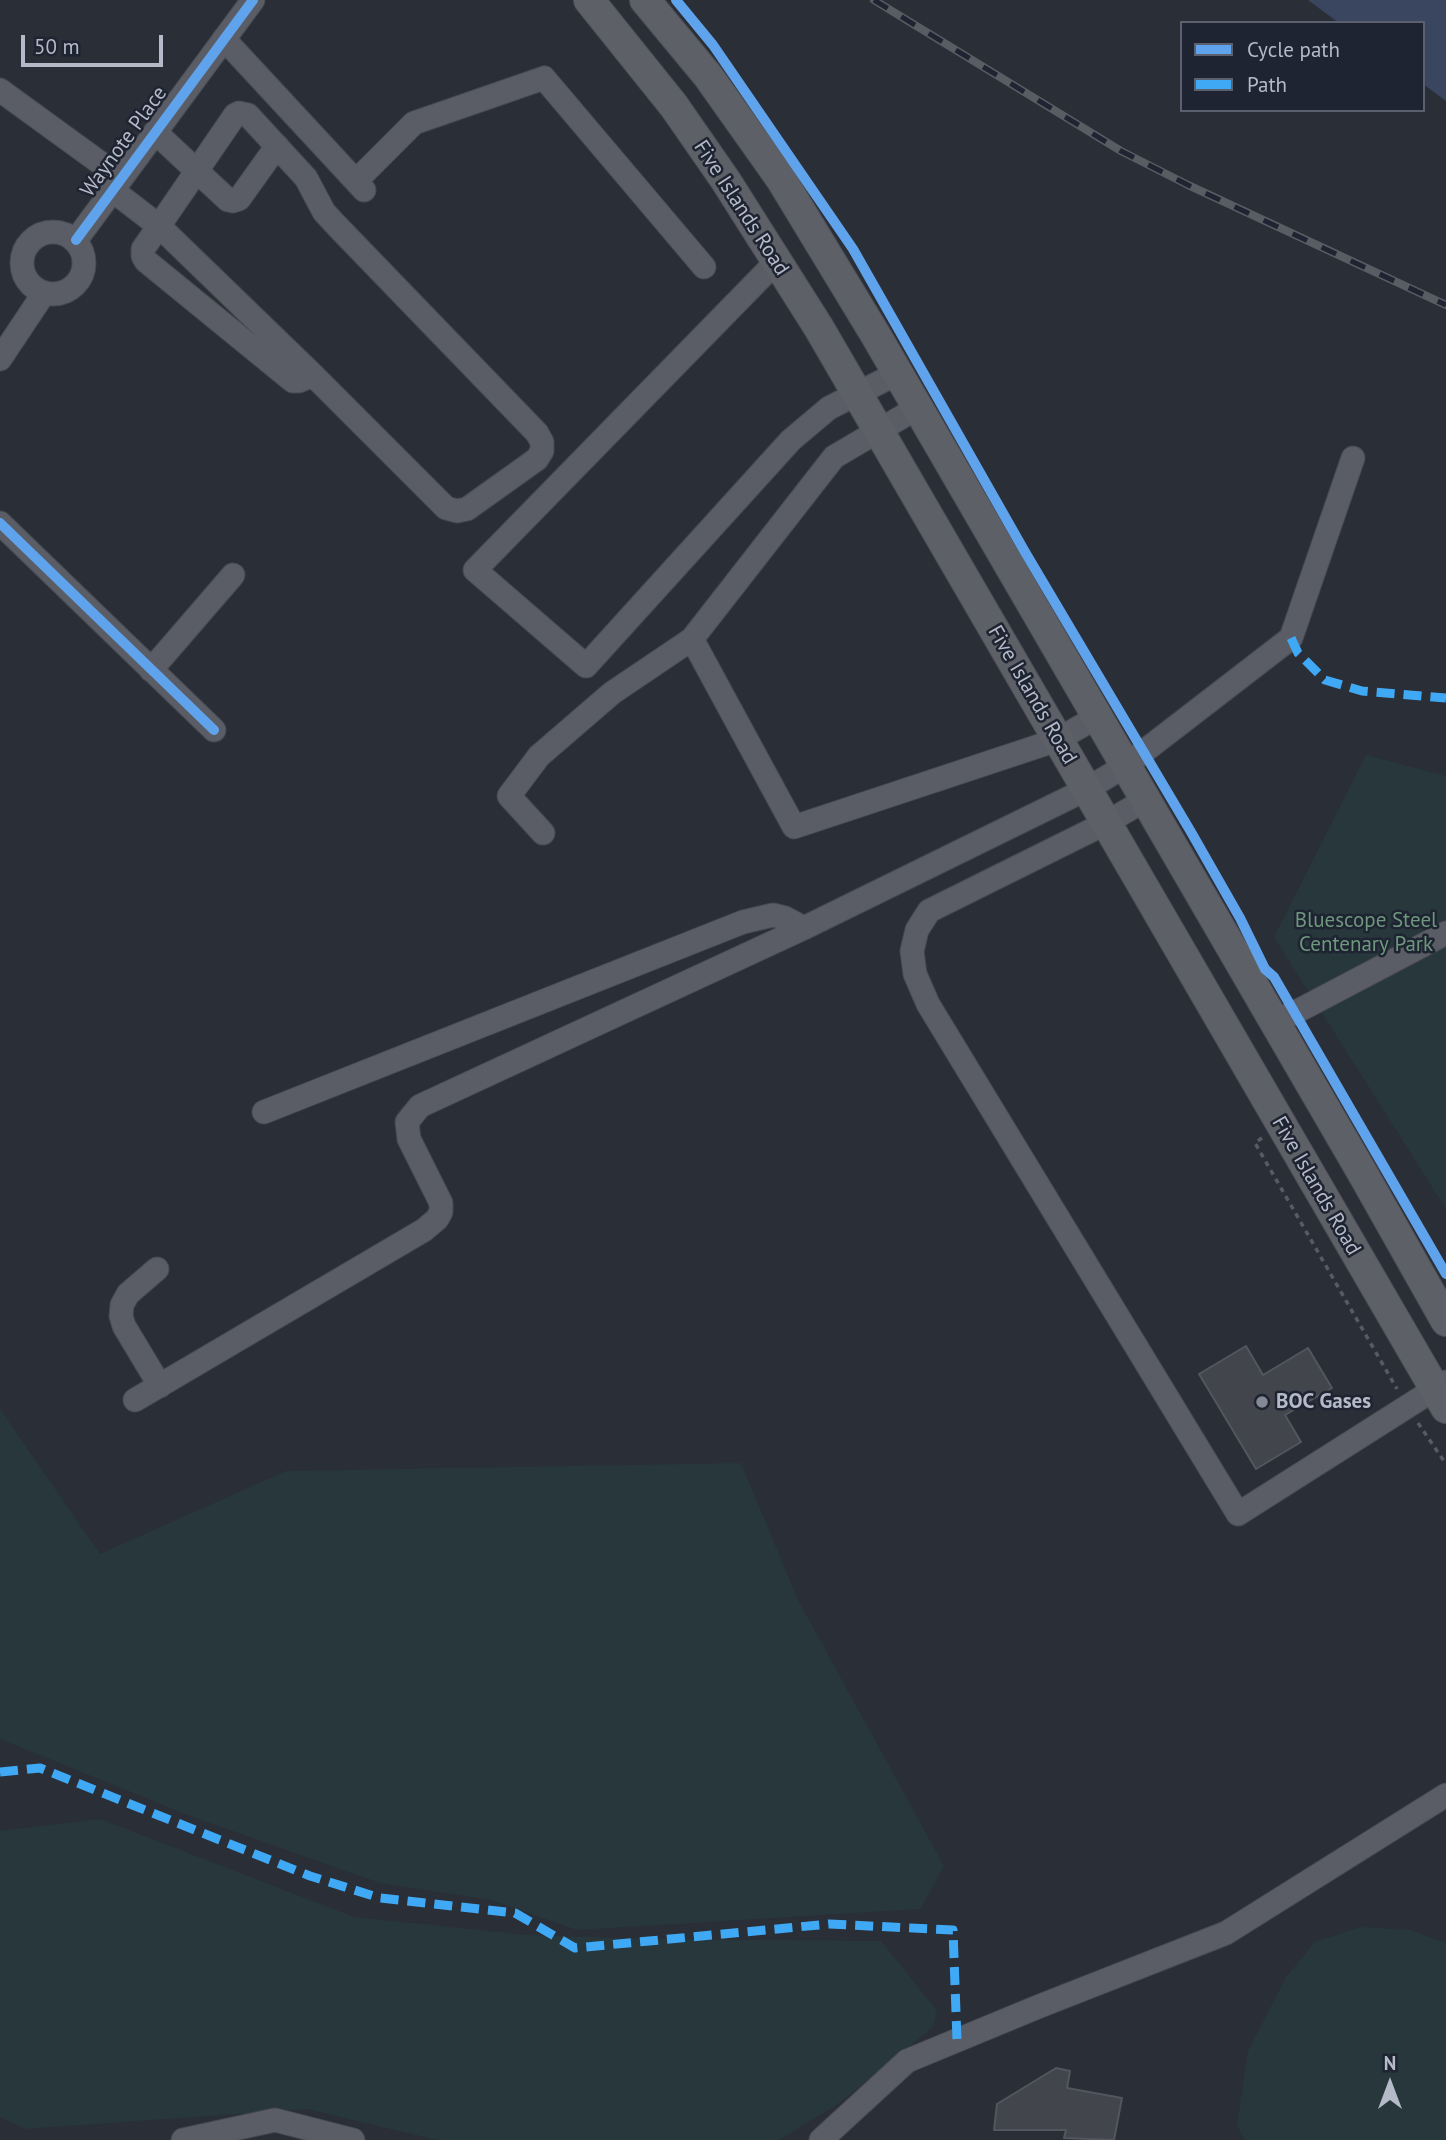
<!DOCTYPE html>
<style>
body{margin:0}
#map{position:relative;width:1446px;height:2140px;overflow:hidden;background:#2a2e37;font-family:"PT Sans",sans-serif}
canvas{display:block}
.legend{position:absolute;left:1180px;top:21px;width:245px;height:91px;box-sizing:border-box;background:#1e2431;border:2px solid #5a606d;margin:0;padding:9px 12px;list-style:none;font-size:21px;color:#b5bac8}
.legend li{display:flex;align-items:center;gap:14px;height:35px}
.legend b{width:35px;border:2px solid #5a606d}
.north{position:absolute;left:1355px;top:2049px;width:70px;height:70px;-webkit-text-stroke:5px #1e2431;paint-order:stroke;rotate:0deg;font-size:19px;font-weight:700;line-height:28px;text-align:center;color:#b5bac8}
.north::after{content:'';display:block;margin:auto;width:24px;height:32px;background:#b5bac8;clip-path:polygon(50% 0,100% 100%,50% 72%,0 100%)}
.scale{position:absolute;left:21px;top:35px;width:142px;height:32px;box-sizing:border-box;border:4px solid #b5bac8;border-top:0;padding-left:9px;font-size:21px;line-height:24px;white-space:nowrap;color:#b5bac8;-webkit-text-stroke:5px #1e2431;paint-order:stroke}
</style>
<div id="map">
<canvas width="1446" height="2140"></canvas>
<ul class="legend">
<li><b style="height:9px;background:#60a3ed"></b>Cycle path</li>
<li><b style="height:9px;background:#3fa9f5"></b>Path</li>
</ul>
<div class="north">N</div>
<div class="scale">50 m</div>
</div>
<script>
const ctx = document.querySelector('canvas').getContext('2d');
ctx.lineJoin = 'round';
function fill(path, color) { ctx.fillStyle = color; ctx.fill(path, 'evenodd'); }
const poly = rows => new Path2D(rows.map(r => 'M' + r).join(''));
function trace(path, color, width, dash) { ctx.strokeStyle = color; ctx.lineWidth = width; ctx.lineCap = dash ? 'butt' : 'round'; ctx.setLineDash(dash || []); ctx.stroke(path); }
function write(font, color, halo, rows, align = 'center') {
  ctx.font = font + ' "PT Sans",sans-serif'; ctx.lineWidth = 5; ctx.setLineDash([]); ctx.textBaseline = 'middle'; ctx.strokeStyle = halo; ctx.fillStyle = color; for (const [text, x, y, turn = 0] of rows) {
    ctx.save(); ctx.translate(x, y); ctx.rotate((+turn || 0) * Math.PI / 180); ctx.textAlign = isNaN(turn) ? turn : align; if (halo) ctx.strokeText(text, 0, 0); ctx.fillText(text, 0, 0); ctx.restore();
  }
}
const green = poly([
 [1366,755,1446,776,1446,1209,1274,937],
 [0,1409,100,1554,286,1471,741,1463,798,1600,944,1866,920,1909,577,1930,491,1900,380,1883,193,1817,0,1739],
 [100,1819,354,1917,527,1935,646,1939,881,1941,937,2011,932,2028,838,2104,779,2140,437,2140,307,2109,25,2129,0,2117,0,1831],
 [1361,1927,1410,1930,1446,1943,1446,2140,1245,2140,1237,2125,1248,2051,1286,1977,1315,1942]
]);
const water = poly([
 [1308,0,1446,0,1446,101,1423,84,1423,23,1339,23]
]);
const building = poly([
 [1246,1346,1263,1375,1308,1348,1332,1388,1285,1415,1301,1442,1256,1469,1199,1374,1246,1346],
 [1056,2068,1070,2071,1067,2088,1122,2098,1114,2140,1064,2138,1066,2130,994,2130,997,2104,1056,2068]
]);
const path = poly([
 [1262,1138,1255,1143,1397,1389],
 [1418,1423,1446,1464]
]);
const minor = poly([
 [224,39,364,190],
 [0,90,121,178],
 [155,132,228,200,233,201,239,199,277,146],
 [356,181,414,123,544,78,704,267],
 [112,190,159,226,313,375,446,508,457,511,467,509,537,459,542,451,542,442,537,433,336,225,324,212,306,178,248,115,239,113,235,115,159,226,143,249,143,256,146,261,293,381,299,381,313,375],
 '22 263a31 31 0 1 1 62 0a31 31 0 1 1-62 0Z',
 [76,240,253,0],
 [776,262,475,570,586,666,791,440,829,408,896,374],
 [0,359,44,293],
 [917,408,834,457,692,639,794,827,1057,740,1097,717],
 [0,523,214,730],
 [151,670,233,575],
 [1145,800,1106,823,929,911,917,930,912,951,915,974,928,1004,1238,1514,1446,1382],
 [543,833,509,796,539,756,612,693,692,639],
 [1273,1021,1294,1013,1446,933],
 [264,1112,743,922,773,915,785,918,804,928],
 [157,1269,128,1294,122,1305,121,1316,124,1326,160,1386],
 [135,1400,424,1230,437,1219,441,1212,441,1203,409,1139,407,1122,420,1106,804,928,1087,789,1125,766,1291,638,1353,458],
 [183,2140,275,2120,353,2140],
 [821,2140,907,2061,1040,2006,1226,1933,1446,1795]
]);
const major = poly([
 [589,0,674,106,726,181,819,328,1446,1408],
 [645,0,708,76,781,179,875,334,1363,1174,1446,1321]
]);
const rail = poly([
 [874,0,1121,151,1188,185,1446,305]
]);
const quiet = poly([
 [1291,638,1298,653,1325,680,1362,691,1446,698],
 [0,1772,40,1768,310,1876,380,1898,515,1913,575,1948,829,1924,953,1930,957,2040]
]);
const cycleway = poly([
 [676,0,713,45,853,249,1025,552,1191,832,1240,918,1265,969,1274,977,1446,1274],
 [76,240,253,0],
 [0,523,214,730]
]);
const markers = [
 [1262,1402,7,"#848995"]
];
const streetNames = [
 ["Waynote Place",124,142,-54],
 ["Five Islands Road",741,208,57],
 ["Five Islands Road",1032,695,60],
 ["Five Islands Road",1316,1186,60]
];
const parkNames = [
 ["Bluescope Steel",1366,921],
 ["Centenary Park",1366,945]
];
const poiNames = [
 ["BOC Gases",1276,1402]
];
fill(green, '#27373c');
fill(water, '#3a4660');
fill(building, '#42454c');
trace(building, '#52565f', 2);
trace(minor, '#464950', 25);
trace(major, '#484b54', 32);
trace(path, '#575c62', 3.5, [5, 5]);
trace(minor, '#5a5d65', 23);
trace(major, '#5d6066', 30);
trace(rail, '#595c62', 8);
trace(rail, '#1e2431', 5, [16]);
trace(quiet, '#3fa9f5', 9, [18, 9]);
trace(cycleway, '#60a3ed', 10);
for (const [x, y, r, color] of markers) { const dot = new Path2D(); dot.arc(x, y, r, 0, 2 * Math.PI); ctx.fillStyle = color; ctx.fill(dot); trace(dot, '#1e2431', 2.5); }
write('21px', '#b5bac8', '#1e2431', streetNames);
write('21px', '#6e977d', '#1e2431', parkNames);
write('bold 21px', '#b5bac8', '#1e2431', poiNames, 'left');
</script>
